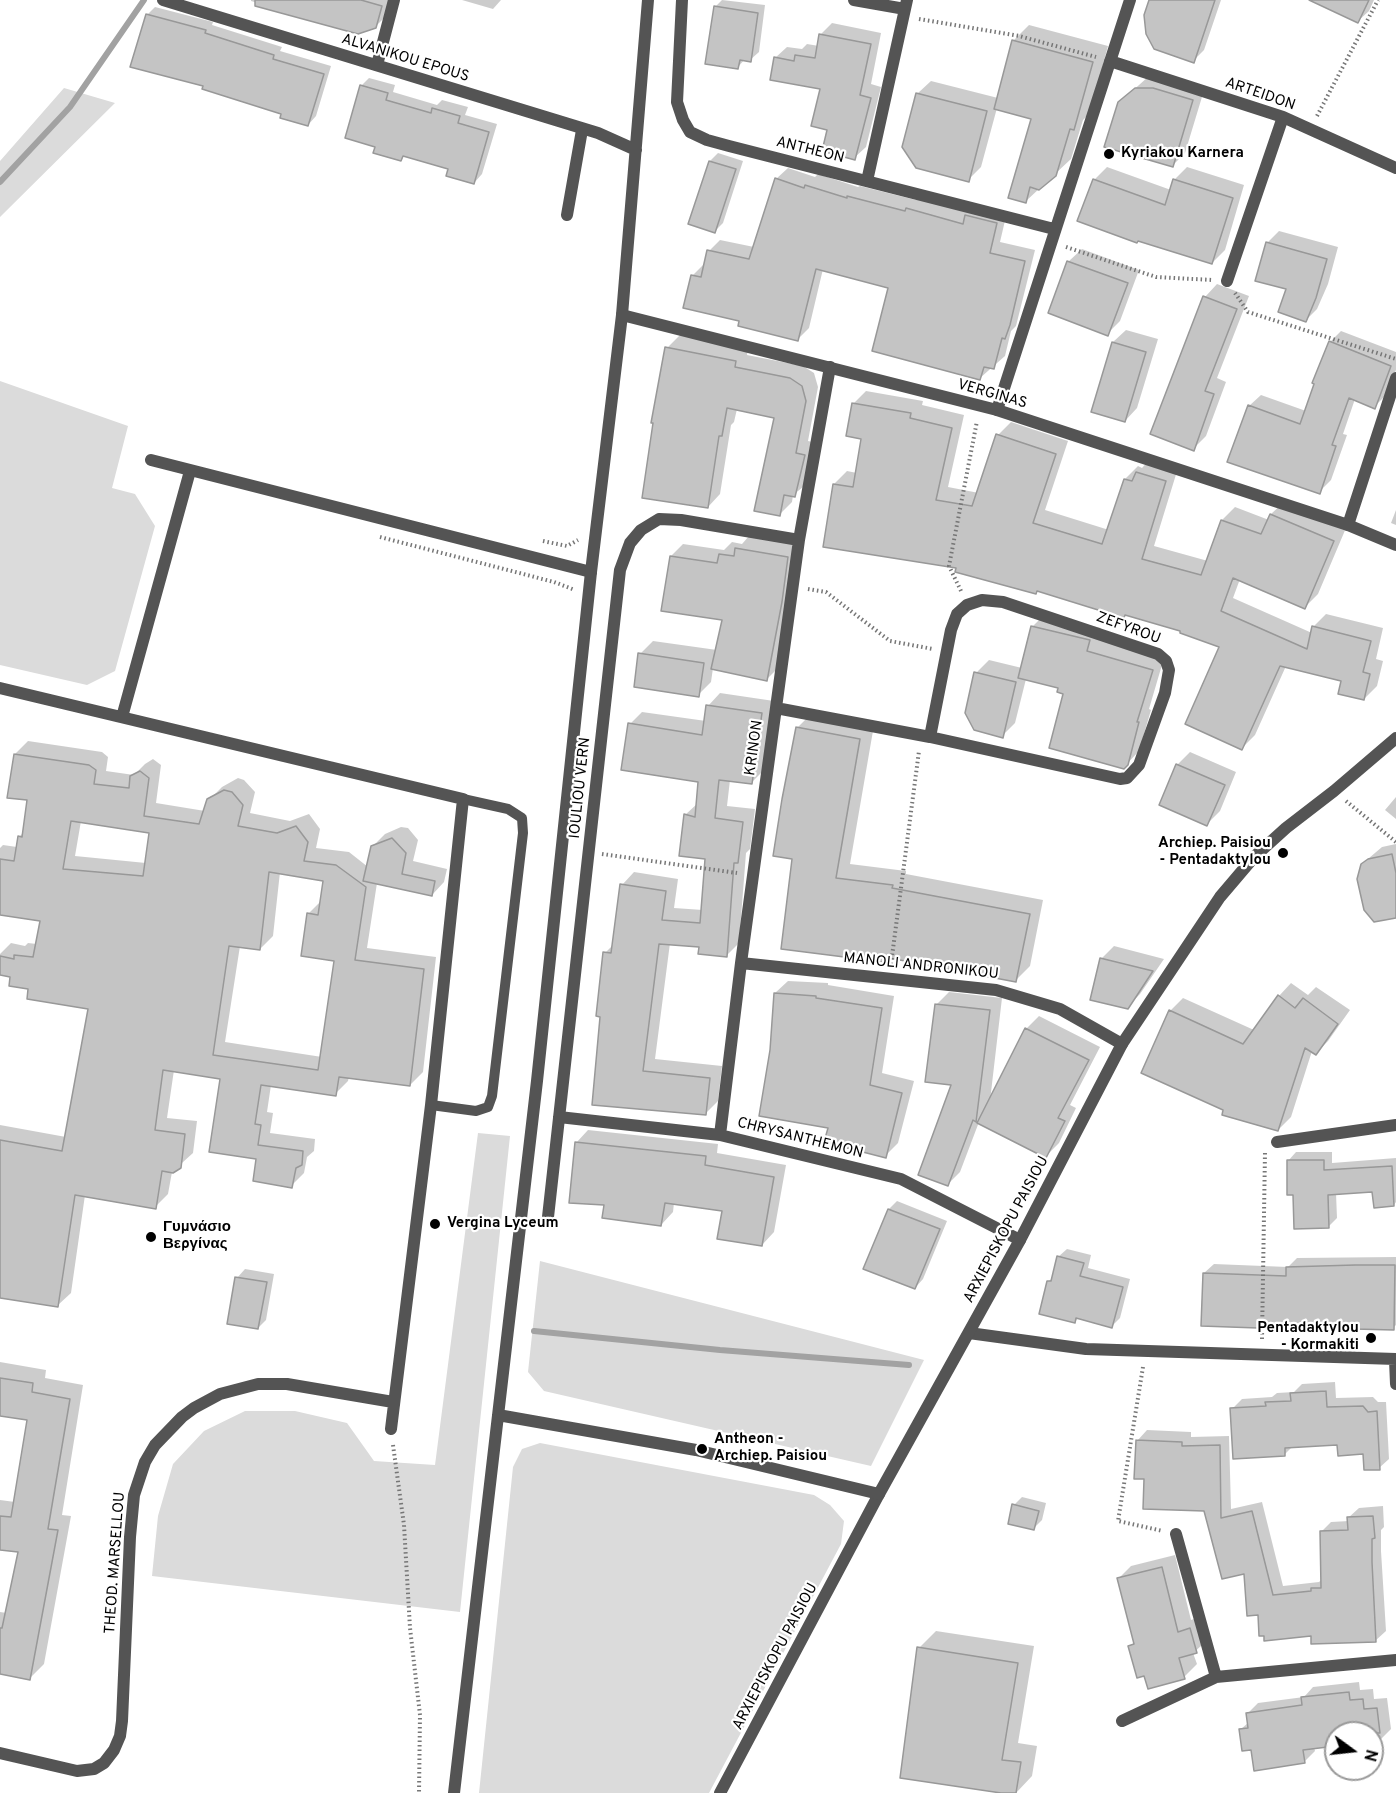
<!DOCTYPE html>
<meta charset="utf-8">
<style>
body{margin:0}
#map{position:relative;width:1396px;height:1793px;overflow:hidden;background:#fff;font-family:Overpass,sans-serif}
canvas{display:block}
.north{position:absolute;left:1324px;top:1721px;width:60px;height:60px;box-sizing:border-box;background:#fff;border:2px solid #999;border-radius:50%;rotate:105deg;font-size:16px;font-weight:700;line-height:24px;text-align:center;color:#000}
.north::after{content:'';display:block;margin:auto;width:21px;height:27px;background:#000;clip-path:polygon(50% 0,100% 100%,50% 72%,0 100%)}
</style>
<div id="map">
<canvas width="1396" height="1793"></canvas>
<div class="north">N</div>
</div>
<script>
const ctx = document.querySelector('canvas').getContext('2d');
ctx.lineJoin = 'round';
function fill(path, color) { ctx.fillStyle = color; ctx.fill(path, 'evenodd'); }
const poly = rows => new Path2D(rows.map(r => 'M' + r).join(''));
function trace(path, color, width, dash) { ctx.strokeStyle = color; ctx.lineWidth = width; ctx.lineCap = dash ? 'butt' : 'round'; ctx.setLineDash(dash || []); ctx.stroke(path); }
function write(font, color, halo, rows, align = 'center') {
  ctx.font = font + ' Overpass,sans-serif'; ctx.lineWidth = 4.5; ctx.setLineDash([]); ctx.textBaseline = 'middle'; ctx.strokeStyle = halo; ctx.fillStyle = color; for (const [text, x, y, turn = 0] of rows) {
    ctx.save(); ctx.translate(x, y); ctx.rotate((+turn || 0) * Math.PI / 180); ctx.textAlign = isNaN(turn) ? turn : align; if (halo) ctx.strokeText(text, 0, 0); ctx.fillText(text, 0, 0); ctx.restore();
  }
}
const green = poly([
 [64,88,115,103,0,217,0,161],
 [0,381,128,426,112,488,135,494,155,526,115,671,87,685,0,665],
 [478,1133,510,1136,460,1612,152,1576,158,1516,173,1464,204,1431,245,1411,295,1411,347,1423,374,1461,435,1465],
 [540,1261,924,1360,871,1466,544,1391,528,1372],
 [540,1443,814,1495,830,1505,844,1521,841,1544,709,1793,479,1793,513,1467,522,1449]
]);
const shadow = poly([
 [251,0,390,0,386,16,375,27,358,32,251,1],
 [462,0,501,0,493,9],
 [722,0,765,5,759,52,750,60,745,59,738,67,715,7],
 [1151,0,1221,0,1204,50,1193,61],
 [1311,0,1374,0,1369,11,1358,21],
 [155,7,213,22,212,25,282,47,280,51,331,66,316,116,308,125,283,113,204,85,147,15],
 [832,23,881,33,871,84,881,87,866,147,854,158,829,129,822,88,775,58,787,47,802,49,807,44,819,46,821,34],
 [1029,25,1108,46,1090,113,1083,120,1071,159,1025,202,1033,118,997,108,981,167,968,180,904,146,918,93,931,81,998,98,1013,41],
 [1149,76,1205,87,1185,153,1172,166,1119,103],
 [369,78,395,85,393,92,437,105,442,100,468,107,465,115,497,124,482,174,474,183,450,168,405,155,401,160,376,146,361,86],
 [718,153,743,161,723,223,715,231,710,161],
 [1107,167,1171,190,1174,180,1187,167,1244,185,1225,250,1212,263,1094,180],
 [788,168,815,177,818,174,858,187,860,186,916,200,919,198,1007,212,1000,242,1035,250,1016,326,1011,331,1005,356,980,378,890,286,823,269,809,328,797,340,741,320,692,276,704,264,705,265,709,251,720,240,754,247,776,179],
 [1279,231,1338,247,1328,284,1317,309,1305,321,1267,243],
 [1082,249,1139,270,1120,321,1107,334,1050,312,1069,261],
 [1217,284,1249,296,1217,378,1226,382,1206,436,1193,449,1205,297],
 [1126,330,1158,339,1137,408,1125,421,1113,342],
 [1341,331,1396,352,1396,370,1386,395,1374,407,1355,399,1343,434,1347,435,1331,480,1319,492,1249,406,1261,395,1306,411,1330,342],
 [680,335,748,349,747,355,803,366,814,373,818,387,808,441,817,443,808,483,793,495,792,502,779,515,776,417,737,409,734,422,731,425,720,494,708,507,667,348],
 [866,391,923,401,922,405,964,415,948,487,979,493,998,435,1011,422,1068,441,1045,510,1109,530,1125,479,1138,466,1142,468,1150,459,1178,468,1154,546,1208,561,1222,520,1235,507,1269,520,1271,514,1284,502,1346,528,1318,594,1305,607,1240,579,1233,598,1312,633,1313,627,1326,614,1383,628,1376,659,1383,661,1377,686,1364,699,1343,680,1286,666,1255,735,1242,748,1221,646,1182,630,1038,590,1036,592,958,567,834,484,847,471,857,473,863,438,853,404],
 [1396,510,1396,525,1391,523],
 [749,536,800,545,779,667,767,679,713,668,711,682,698,695,640,654,653,641,717,650,723,619,671,556,683,544,724,550,732,542,742,544],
 [1045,614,1101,628,1099,639,1164,658,1149,709,1151,710,1139,751,1124,767,1059,687,1026,679,1015,723,1002,736,976,673,989,660,1022,668,1032,627],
 [720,693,774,701,764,770,751,783,730,780,727,806,755,809,750,849,746,853,739,943,727,955,701,945,670,943,655,1059,722,1066,718,1101,706,1113,593,1103,602,1015,605,953,613,945,622,885,634,872,678,879,674,908,703,910,706,858,685,815,698,803,699,781,630,724,642,712,706,721,708,706],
 [812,713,874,725,850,864,906,871,906,874,1043,900,1030,966,1016,980,887,956,883,960,783,799,798,727],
 [28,741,102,752,108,757,106,771,134,775,145,764,153,759,161,765,156,803,205,811,209,800,222,787,238,778,244,780,255,792,250,813,290,821,309,814,320,829,316,848,349,852,368,867,372,847,385,834,401,827,408,828,418,840,413,861,447,869,444,882,432,895,377,883,367,948,436,957,423,1072,410,1085,349,1077,348,1081,335,1094,271,1085,267,1112,273,1113,270,1133,315,1139,314,1151,307,1157,304,1173,291,1186,257,1158,222,1077,174,1070,167,1118,197,1121,193,1153,172,1172,168,1194,155,1207,85,1195,71,1293,58,1305,0,1297,0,1125,66,1137,90,1008,30,988,12,976,0,973,0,954,11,943,25,946,28,943,37,944,41,920,0,914,0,848,3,845,17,847,19,837,24,832,29,799,15,754],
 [81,821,151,832,146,863,75,856],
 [280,872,325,880,322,900,308,914,336,960,322,1057,225,1042,240,946,260,949,273,936],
 [1190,752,1236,772,1220,811,1207,824,1177,765],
 [1396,797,1396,819,1385,810],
 [1396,844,1396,916,1362,864,1382,847],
 [1114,946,1164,959,1140,994,1127,1007,1101,959],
 [788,981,828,983,828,985,894,996,882,1073,914,1081,898,1143,885,1156,772,1050,775,993],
 [1291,983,1308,995,1316,987,1350,1010,1328,1041,1316,1053,1312,1051,1291,1117,1278,1130,1225,1110,1170,1011,1183,998,1254,1030,1279,996],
 [949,992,1002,998,990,1101,1027,1028,1039,1016,1100,1047,1070,1105,1076,1108,1059,1143,1046,1156,979,1122,960,1172,948,1184,953,1084,937,1004],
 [588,1130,718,1144,717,1153,786,1165,774,1232,762,1245,724,1209,674,1203,673,1212,661,1225,576,1143],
 [1296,1152,1332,1152,1332,1163,1396,1158,1396,1202,1394,1205,1374,1190,1336,1193,1337,1218,1328,1227,1295,1193,1288,1161],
 [897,1201,947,1221,923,1279,915,1288,889,1209],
 [1067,1249,1091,1255,1088,1268,1130,1279,1120,1318,1112,1326,1079,1317,1075,1322,1049,1281,1054,1277,1058,1257],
 [1396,1257,1396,1325,1393,1328,1316,1326,1204,1273,1214,1264,1288,1267,1297,1258],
 [245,1269,274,1274,266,1320,258,1328,237,1278],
 [0,1362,46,1370,45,1378,83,1385,62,1515,71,1516,44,1664,30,1678,0,1673,0,1612,7,1613,20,1551,0,1548,0,1500,15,1502,29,1419,0,1415],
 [1335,1382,1336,1398,1373,1397,1378,1402,1386,1402,1389,1459,1379,1468,1365,1453,1339,1443,1293,1446,1284,1455,1232,1409,1242,1399,1272,1397,1277,1393,1294,1392,1302,1384],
 [1147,1430,1191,1432,1191,1437,1229,1436,1231,1509,1262,1502,1283,1586,1319,1582,1322,1579,1321,1532,1331,1522,1349,1521,1348,1518,1359,1508,1383,1506,1384,1527,1381,1530,1381,1551,1386,1631,1375,1641,1312,1634,1259,1613,1245,1572,1205,1509,1146,1478,1137,1441],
 [1022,1497,1046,1503,1042,1520,1034,1528,1014,1505],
 [1175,1555,1191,1620,1203,1616,1209,1639,1193,1653,1197,1664,1184,1677,1130,1646,1135,1642,1118,1579,1131,1566],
 [936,1631,1034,1646,1018,1743,1037,1746,1032,1776,1016,1793,1011,1793,919,1648],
 [1359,1682,1360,1690,1373,1689,1374,1699,1387,1698,1391,1729,1380,1740,1372,1741,1372,1733,1336,1733,1336,1745,1314,1747,1315,1751,1304,1762,1252,1748,1240,1730,1249,1722,1247,1714,1258,1703,1304,1697,1313,1687]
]);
const stream = poly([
 [0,182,70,107,144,0],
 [534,1331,720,1350,909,1365]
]);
const building = poly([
 [255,0,361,0,382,6,376,28,358,34,255,6,255,0],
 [1149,0,1215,0,1194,63,1154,49,1146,34,1144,15,1149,0],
 [1309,0,1369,0,1358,23,1309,0],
 [714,6,758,13,751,62,740,60,738,69,705,64,714,6],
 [146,14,206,30,205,33,274,55,273,59,324,74,308,126,280,118,281,114,202,89,203,86,130,67,146,14],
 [819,34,871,44,860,95,871,98,855,160,822,151,827,130,811,126,820,89,770,80,774,57,794,61,795,55,815,58,819,34],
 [1012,40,1093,62,1074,130,1070,129,1056,176,1039,190,1030,187,1026,203,1008,198,1031,119,994,109,1012,40],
 [360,85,388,93,386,100,431,113,432,108,460,116,458,123,489,132,474,184,446,176,448,169,403,156,401,161,373,153,375,147,345,138,360,85],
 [1135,88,1153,88,1193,100,1173,167,1104,147,1118,102,1135,88],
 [916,93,987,111,969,182,916,168,902,147,916,93],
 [709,161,736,169,715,233,688,224,709,161],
 [775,178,804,188,805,185,847,198,847,196,905,211,906,208,963,224,965,215,997,223,990,253,1025,261,1010,325,1005,339,1002,338,994,369,984,367,980,380,872,351,888,288,816,269,798,341,738,326,739,321,683,308,691,275,701,277,707,250,749,259,775,178],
 [1093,179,1165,205,1173,179,1233,198,1212,264,1138,241,1137,243,1077,221,1093,179],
 [1266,242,1327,259,1316,298,1306,322,1278,312,1286,289,1255,281,1266,242],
 [1067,261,1128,283,1108,336,1048,313,1067,261],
 [1203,296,1237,309,1205,391,1214,394,1194,451,1150,434,1203,296],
 [1329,341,1391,366,1375,409,1349,398,1332,445,1336,446,1320,494,1227,462,1248,405,1300,424,1314,384,1312,383,1329,341],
 [1112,342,1146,352,1125,422,1091,412,1112,342],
 [665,347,736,361,735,367,790,378,802,386,806,401,796,453,805,455,795,497,784,495,780,516,754,511,774,418,727,408,722,436,719,436,708,508,642,498,653,423,651,423,665,347],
 [852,403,911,413,910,418,952,428,936,500,972,506,996,434,1056,454,1033,523,1102,544,1124,479,1132,481,1136,472,1166,481,1142,559,1201,575,1221,520,1261,534,1270,514,1334,541,1305,609,1233,578,1221,611,1307,649,1312,626,1371,641,1363,672,1370,674,1364,700,1338,694,1341,681,1280,666,1242,750,1185,724,1219,647,1180,633,1180,631,1125,615,1124,618,1037,591,1036,594,955,572,956,568,823,547,833,484,853,487,861,439,846,436,852,403],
 [735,548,788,557,782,602,767,681,711,669,722,620,661,611,670,556,717,563,719,554,734,556,735,548],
 [1031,626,1090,640,1087,651,1153,670,1137,722,1139,722,1128,765,1124,769,1049,748,1063,694,1057,692,1058,688,1018,678,1031,626],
 [638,653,704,663,699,697,634,687,638,653],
 [974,672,1016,682,1003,738,974,730,965,713,974,672],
 [706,705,762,713,752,784,719,780,715,818,743,822,738,863,734,863,727,957,698,954,699,947,659,944,643,1071,710,1078,706,1115,592,1105,600,1017,596,1016,603,952,611,953,620,884,666,891,662,920,700,923,705,859,679,856,684,814,695,817,698,782,621,770,628,723,702,735,706,705],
 [796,727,860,739,836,878,893,885,892,888,1030,914,1016,982,884,957,884,962,781,949,792,859,773,856,782,799,796,727],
 [14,754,89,765,96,770,94,784,129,788,130,776,140,771,149,778,144,816,199,824,207,799,224,790,232,792,243,805,238,826,277,833,296,826,308,842,304,861,336,865,366,887,355,960,424,969,410,1086,339,1077,336,1096,261,1085,255,1124,261,1125,258,1145,303,1151,302,1165,296,1168,292,1188,253,1181,256,1159,209,1152,220,1079,163,1070,155,1130,185,1134,181,1168,173,1173,162,1171,156,1209,75,1195,58,1307,0,1298,0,1140,62,1151,88,1009,27,999,28,989,9,986,10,977,0,975,0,956,14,959,14,955,33,957,40,921,0,915,0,859,14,861,18,836,22,837,27,800,7,798,14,754],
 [71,821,149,833,143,876,63,869,71,821],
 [269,872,323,881,318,915,307,913,301,956,334,961,318,1070,213,1055,229,946,260,950,269,872],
 [1176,764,1225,785,1207,826,1159,805,1176,764],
 [392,838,406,853,402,874,435,881,432,896,363,881,371,846,392,838],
 [1392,854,1396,873,1396,918,1374,922,1364,910,1357,879,1361,864,1368,859,1392,854],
 [1100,958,1153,971,1128,1009,1090,1000,1100,958],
 [774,993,816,996,816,998,882,1008,870,1085,902,1093,886,1158,824,1142,828,1128,759,1116,770,1050,774,993],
 [1278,995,1295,1008,1303,998,1338,1024,1316,1055,1305,1048,1278,1131,1222,1115,1223,1110,1141,1073,1169,1010,1243,1044,1278,995],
 [935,1004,990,1010,976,1122,973,1120,948,1186,918,1175,951,1085,925,1082,935,1004],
 [1025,1028,1089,1060,1058,1118,1065,1121,1046,1158,977,1123,1025,1028],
 [575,1142,706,1156,705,1165,774,1177,762,1246,717,1239,722,1211,665,1203,661,1226,602,1218,604,1205,569,1203,575,1142],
 [1287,1160,1324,1160,1324,1170,1392,1166,1394,1206,1374,1208,1372,1192,1328,1195,1329,1228,1294,1229,1293,1195,1287,1195,1287,1160],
 [888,1209,940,1229,915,1289,863,1269,888,1209],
 [1057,1256,1084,1263,1080,1276,1123,1287,1112,1328,1076,1318,1075,1323,1039,1314,1047,1281,1051,1281,1057,1256],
 [1355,1265,1395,1265,1394,1330,1354,1329,1354,1327,1258,1328,1201,1326,1203,1273,1286,1276,1286,1267,1355,1265],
 [235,1277,267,1282,258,1329,227,1324,235,1277],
 [0,1378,33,1383,32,1392,70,1399,48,1529,58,1530,30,1680,0,1674,0,1628,2,1628,18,1552,0,1550,0,1516,11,1517,27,1420,0,1416,0,1378],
 [1326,1391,1327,1407,1363,1406,1368,1412,1377,1411,1380,1470,1364,1470,1363,1454,1338,1456,1337,1445,1285,1448,1285,1456,1233,1459,1230,1408,1266,1406,1265,1402,1291,1401,1290,1393,1326,1391],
 [1136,1440,1182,1442,1182,1446,1220,1445,1221,1518,1252,1511,1273,1595,1311,1591,1311,1588,1321,1588,1320,1531,1348,1530,1347,1517,1373,1516,1375,1538,1372,1539,1372,1562,1376,1642,1311,1644,1311,1636,1264,1641,1264,1636,1259,1636,1258,1615,1247,1616,1244,1574,1222,1579,1204,1511,1143,1509,1144,1479,1134,1479,1136,1440],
 [1012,1504,1039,1511,1034,1530,1008,1524,1012,1504],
 [1162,1567,1178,1632,1190,1628,1197,1653,1179,1658,1185,1679,1148,1689,1144,1676,1137,1678,1128,1646,1134,1644,1117,1578,1162,1567],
 [917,1647,1018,1663,1002,1760,1021,1762,1016,1793,1001,1793,900,1778,917,1647],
 [1349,1692,1350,1700,1363,1699,1364,1709,1377,1708,1380,1733,1336,1733,1336,1746,1303,1750,1305,1763,1254,1771,1251,1750,1242,1751,1239,1729,1248,1728,1246,1713,1302,1705,1301,1697,1349,1692]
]);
const path = poly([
 [919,19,1019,36,1096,57],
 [1317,116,1378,0],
 [1066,247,1156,277,1213,280],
 [1235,293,1248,312,1396,359],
 [380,537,554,582,575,590],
 [543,541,567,546,578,540],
 [808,589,826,592,890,641,933,649],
 [961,591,949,566,977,421],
 [1346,801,1396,842],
 [602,854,737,873],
 [891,964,919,751],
 [1262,1339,1265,1152],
 [1143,1367,1118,1521,1163,1531],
 [393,1445,404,1525,410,1628,420,1715,419,1793]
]);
const service = poly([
 [431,1105,476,1111,488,1107,492,1096,523,833,522,818,508,809,463,799]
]);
const minor = poly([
 [163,0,598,133,636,150],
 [682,0,677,102,683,120,690,132,707,140,729,146,1054,229],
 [854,0,905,9],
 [1110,61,1283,117,1396,168],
 [377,65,394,0],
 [867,181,907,0],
 [567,215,582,130],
 [1227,281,1283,117],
 [622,315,648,0],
 [997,410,1130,0],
 [151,460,591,572],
 [1348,525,1396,378],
 [0,688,463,799,431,1105,391,1429],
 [776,708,930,737,1120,779,1127,778,1139,765,1165,693,1169,670,1166,661,1158,654,1003,602,982,600,967,605,957,614,951,630,930,737],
 [122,717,190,471],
 [741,963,996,990,1060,1009,1122,1044],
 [559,1117,720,1135,901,1179,1020,1240],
 [720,1135,741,963,799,540,830,367],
 [1277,1142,1396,1125],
 [548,1217,620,570,630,543,641,530,659,519,681,520,799,540],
 [969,1333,1086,1349,1396,1359],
 [1395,1360,1396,1384],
 [1176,1534,1216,1677],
 [1122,1721,1216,1677,1396,1660],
 [0,1753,77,1771,94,1769,104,1763,114,1750,120,1736,122,1721,130,1537,134,1495,145,1462,155,1445,182,1417,194,1408,220,1394,258,1384,287,1384,393,1402],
 [720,1793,879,1494]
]);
const tertiary = poly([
 [498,1415,696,1450,879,1494,1020,1240,1122,1044,1220,897,1254,857,1286,828,1334,791,1396,738],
 [454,1793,537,1081,591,572,622,315,997,410,1348,525,1396,545]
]);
const markers = [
 [1109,154,6,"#000"],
 [1283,853,6,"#000"],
 [435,1224,6,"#000"],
 [151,1237,6,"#000"],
 [1371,1338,6,"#000"],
 [702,1449,6,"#000"]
];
const streetNames = [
 ["ALVANIKOU EPOUS",405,59,17],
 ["ARTEIDON",1260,95,19],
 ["ANTHEON",810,151,14],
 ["VERGINAS",992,395,16],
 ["ZEFYROU",1128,629,20],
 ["KRINON",755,748,-82],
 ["IOULIOU VERN",581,788,-84],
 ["MANOLI ANDRONIKOU",921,967,6],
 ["CHRYSANTHEMON",800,1139,14],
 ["ARXIEPISKOPU PAISIOU",1007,1230,-62],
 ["THEOD. MARSELLOU",116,1563,-86],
 ["ARXIEPISKOPU PAISIOU",776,1657,-62]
];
const poiNames = [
 ["Kyriakou Karnera",1121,154],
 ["Archiep. Paisiou",1271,844,"right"],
 ["- Pentadaktylou",1271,861,"right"],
 ["Vergina Lyceum",447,1224],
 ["Γυμνάσιο",163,1228],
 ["Βεργίνας",163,1245],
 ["Pentadaktylou",1359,1329,"right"],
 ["- Kormakiti",1359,1346,"right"],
 ["Antheon -",714,1440],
 ["Archiep. Paisiou",714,1457]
];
fill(green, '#dbdbdb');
fill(shadow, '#0003');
trace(stream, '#a2a2a2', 6);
fill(building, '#c4c4c4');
trace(building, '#989898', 1.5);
trace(path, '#767676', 4, [1.5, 3]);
trace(service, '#545454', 10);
trace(minor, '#545454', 12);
trace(tertiary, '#545454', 12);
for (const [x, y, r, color] of markers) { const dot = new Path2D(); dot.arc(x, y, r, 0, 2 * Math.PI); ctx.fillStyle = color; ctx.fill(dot); trace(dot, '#fff', 2); }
write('15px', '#000', '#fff', streetNames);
write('bold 15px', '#000', '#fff', poiNames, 'left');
</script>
